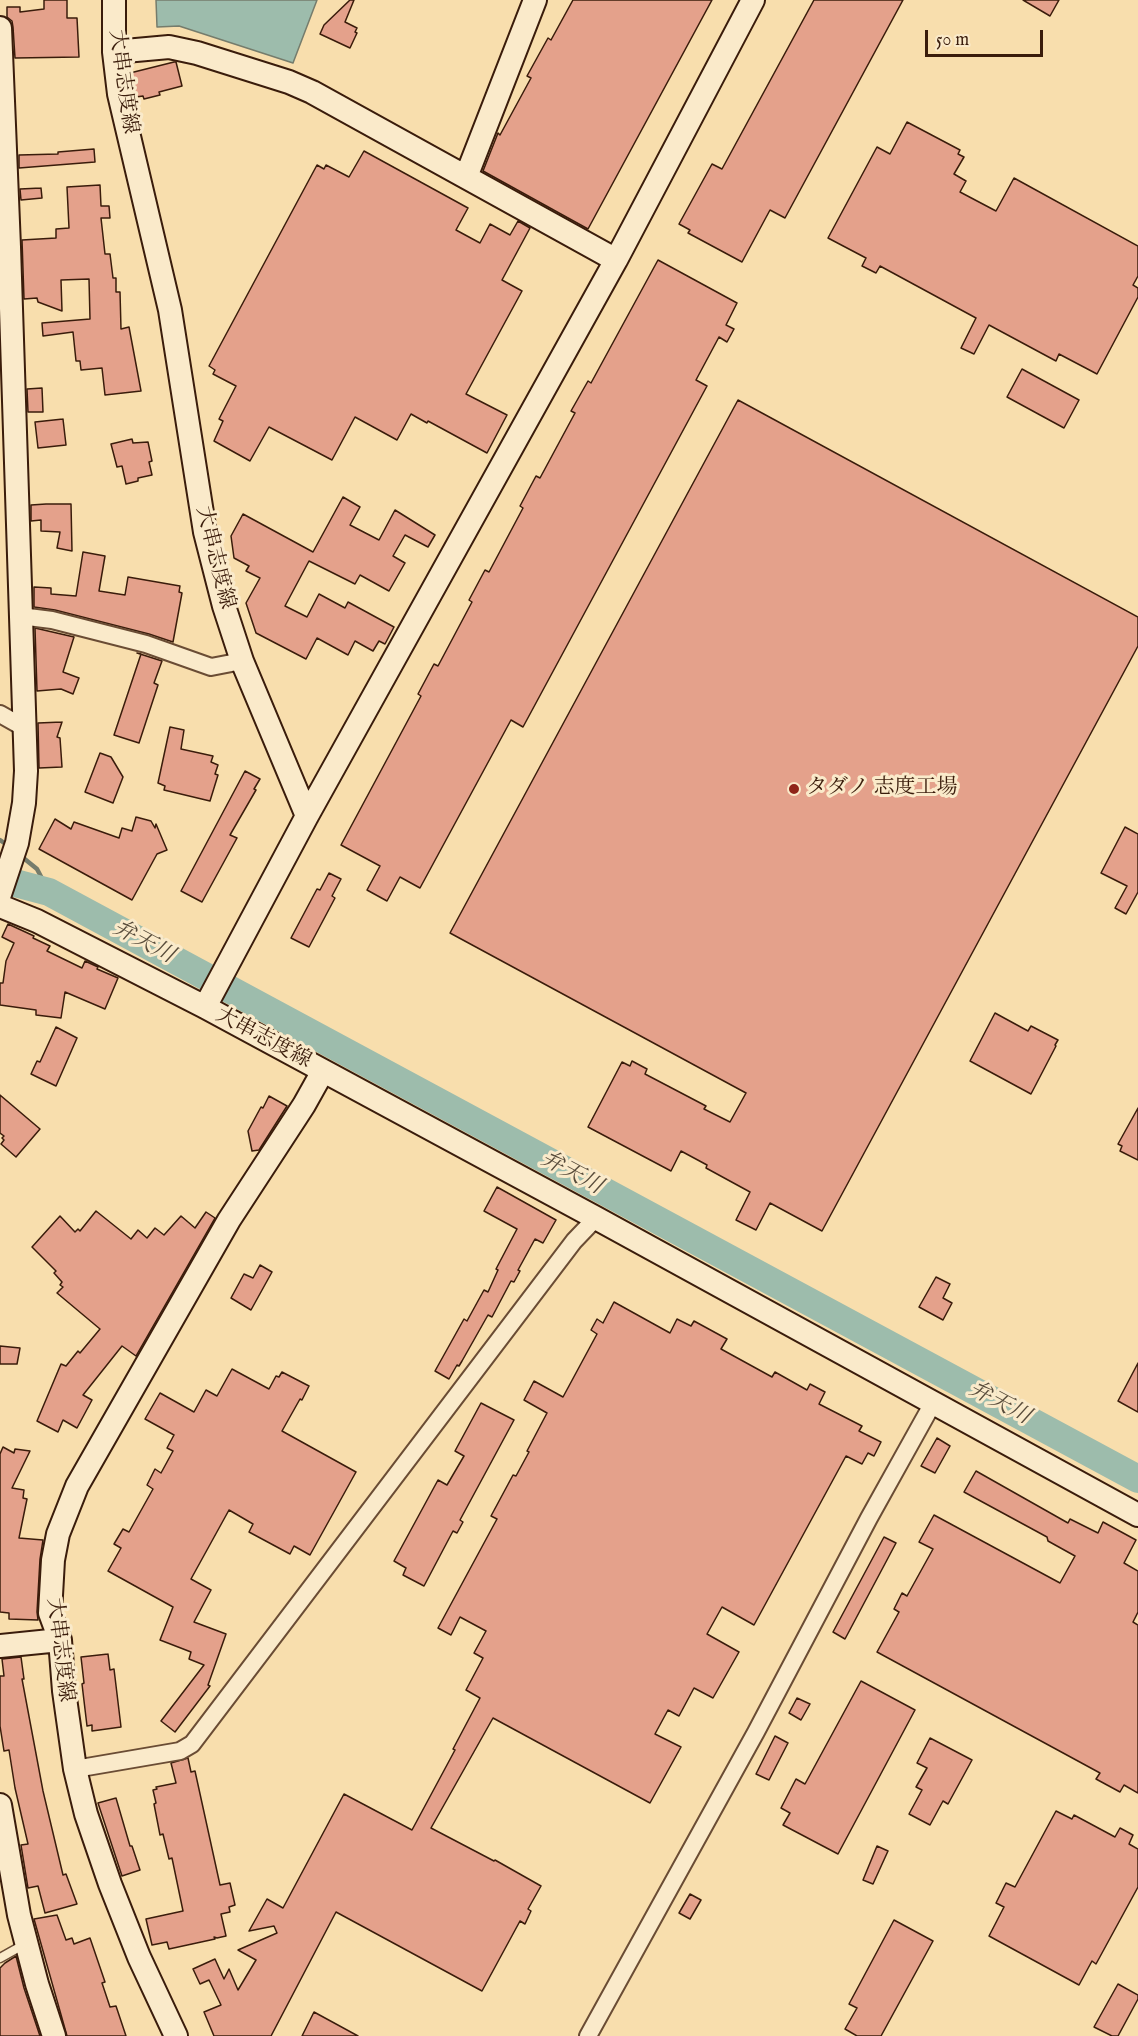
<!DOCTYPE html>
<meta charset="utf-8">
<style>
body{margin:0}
#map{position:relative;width:1138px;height:2036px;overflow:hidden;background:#f8dead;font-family:"IM FELL English",serif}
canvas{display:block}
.scale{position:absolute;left:925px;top:30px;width:118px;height:27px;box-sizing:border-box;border:3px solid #3a1c0b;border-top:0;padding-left:8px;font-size:18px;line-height:21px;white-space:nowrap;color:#3a1c0b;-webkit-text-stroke:4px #faeaca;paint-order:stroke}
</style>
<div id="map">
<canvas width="1138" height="2036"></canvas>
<div class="scale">50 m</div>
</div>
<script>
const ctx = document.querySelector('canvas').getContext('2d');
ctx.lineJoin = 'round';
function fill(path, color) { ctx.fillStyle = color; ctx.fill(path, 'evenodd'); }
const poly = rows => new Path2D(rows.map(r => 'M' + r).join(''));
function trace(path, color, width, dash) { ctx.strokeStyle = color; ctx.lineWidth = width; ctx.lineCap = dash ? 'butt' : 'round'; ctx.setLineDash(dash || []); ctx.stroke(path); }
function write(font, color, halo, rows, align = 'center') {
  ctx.font = font + ' "IM FELL English","Noto Serif JP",serif'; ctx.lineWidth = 6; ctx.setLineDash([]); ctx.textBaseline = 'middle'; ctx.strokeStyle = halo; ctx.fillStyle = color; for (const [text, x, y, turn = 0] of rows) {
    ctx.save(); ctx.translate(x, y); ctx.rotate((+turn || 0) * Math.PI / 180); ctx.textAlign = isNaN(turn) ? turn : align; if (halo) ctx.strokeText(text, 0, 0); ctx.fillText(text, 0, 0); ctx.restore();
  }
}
const water = poly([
 [156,0,317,0,293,63,179,26,157,27,156,0]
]);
const stream = poly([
 [0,840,10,847],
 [21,856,37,869,49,892],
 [15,871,46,891]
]);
const river = poly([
 [0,879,49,892,1138,1479]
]);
const building = poly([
 [44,0,67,0,67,18,77,18,79,57,15,58,13,27,12,21,7,17,7,7,20,7,20,12,44,9,44,0],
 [350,0,354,0,345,22,357,28,355,32,357,33,350,48,320,34,324,25,350,0],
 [573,0,712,0,588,229,483,171,498,133,500,135,531,78,527,76,548,38,551,40,573,0],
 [814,0,903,0,785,218,770,210,742,262,688,233,690,230,679,224,712,164,722,169,814,0],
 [1023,0,1059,0,1050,16,1023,0],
 [174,62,176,62,182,86,159,92,160,95,144,99,143,96,136,97,130,73,174,62],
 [907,122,960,150,958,154,964,157,954,174,966,181,960,192,996,211,1014,178,1138,246,1138,276,1133,285,1138,288,1138,297,1097,374,1059,354,1056,361,989,325,974,354,961,348,976,318,880,266,876,273,862,266,866,258,828,238,877,147,890,154,907,122],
 [94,149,95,162,19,168,19,155,58,154,58,152,94,149],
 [364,151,468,208,456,230,480,243,490,224,510,235,518,221,530,228,502,280,522,291,466,394,507,415,487,453,428,421,427,423,411,414,397,440,355,417,332,460,269,427,250,461,214,441,223,421,219,419,236,386,213,374,215,370,209,366,317,165,324,169,326,165,349,177,364,151],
 [100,185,101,206,109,206,110,218,101,218,105,254,110,254,113,278,116,278,116,292,120,292,121,329,129,327,141,391,105,395,102,368,81,370,80,361,76,361,73,332,43,336,42,323,90,319,89,279,61,280,62,311,38,302,37,298,24,299,22,240,56,238,56,229,69,228,67,187,100,185],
 [41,188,42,198,21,200,20,189,41,188],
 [658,260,737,303,726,325,734,329,727,342,719,337,696,380,707,386,523,727,511,720,420,888,400,877,387,901,367,890,380,866,341,845,421,696,418,694,434,664,438,666,472,602,469,600,485,570,489,572,523,508,520,506,536,476,540,478,575,413,571,411,588,381,591,383,658,260],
 [1022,369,1079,400,1064,428,1007,397,1022,369],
 [42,388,43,412,28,412,27,389,42,388],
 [738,400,1138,617,1138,646,822,1231,770,1203,756,1230,736,1220,750,1192,706,1168,707,1165,681,1151,671,1171,588,1127,622,1062,630,1066,632,1061,647,1069,645,1074,706,1106,704,1109,730,1122,746,1093,450,933,738,400],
 [63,419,66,445,38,448,35,422,63,419],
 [132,439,133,443,148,442,152,461,149,462,152,475,138,478,138,481,126,484,122,466,117,467,111,444,132,439],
 [343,497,360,507,350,525,379,540,395,510,435,535,428,547,405,535,393,556,405,563,389,591,360,575,355,584,309,561,285,606,307,617,319,594,345,608,348,602,394,627,385,644,379,641,373,651,355,641,348,655,317,638,306,659,256,633,246,603,260,578,246,571,249,566,234,558,231,536,243,514,313,552,343,497],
 [46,504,71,504,72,551,57,548,60,532,41,531,41,520,31,521,31,505,46,504],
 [83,552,105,556,99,591,125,595,128,577,180,586,179,592,182,593,173,642,149,634,55,610,34,607,34,587,51,588,51,594,76,596,83,552],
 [35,628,74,637,63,672,79,678,73,694,61,689,37,691,35,628],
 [137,653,162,661,154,683,158,685,139,743,114,735,141,654,137,653],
 [62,722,57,737,60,738,62,767,39,768,38,723,62,722],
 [170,727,184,730,181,749,213,756,211,762,218,765,215,774,218,775,210,801,164,790,165,786,158,783,170,727],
 [100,753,111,757,123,777,113,803,85,792,100,753],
 [245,771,260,779,254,789,256,790,230,835,237,838,202,902,181,891,245,771],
 [136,817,151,821,155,828,156,824,167,850,157,854,132,900,39,849,55,819,71,829,74,822,119,838,122,828,132,831,136,817],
 [1125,827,1138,834,1138,892,1126,914,1115,908,1127,886,1101,873,1125,827],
 [329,873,341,879,332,896,335,898,309,947,291,938,317,889,320,890,329,873],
 [8,924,34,936,33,938,50,946,47,951,82,968,85,961,98,967,97,969,118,978,105,1009,65,992,61,1018,36,1015,36,1010,0,1005,0,983,3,983,6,961,14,943,2,937,8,924],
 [995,1013,1028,1031,1031,1026,1058,1040,1055,1045,1056,1046,1031,1094,970,1061,995,1013],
 [56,1027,77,1038,56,1086,31,1074,37,1061,40,1062,56,1027],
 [0,1095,40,1129,16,1157,1,1144,4,1140,2,1138,4,1136,0,1133,0,1095],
 [269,1096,287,1106,259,1150,252,1151,248,1131,261,1107,263,1108,269,1096],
 [1138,1108,1138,1160,1120,1151,1122,1146,1118,1144,1138,1108],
 [497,1187,556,1220,543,1243,535,1239,518,1270,520,1271,514,1282,511,1281,492,1317,488,1315,462,1361,459,1366,457,1365,449,1379,435,1371,464,1319,467,1321,484,1290,488,1292,498,1270,496,1269,517,1229,484,1211,497,1187],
 [96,1211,131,1239,138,1230,147,1238,155,1228,164,1235,181,1216,195,1228,206,1212,215,1218,136,1356,122,1346,83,1395,92,1400,77,1428,63,1420,58,1432,37,1421,61,1364,66,1366,78,1351,80,1353,100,1329,57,1293,63,1287,60,1285,62,1282,54,1273,56,1271,32,1247,60,1216,75,1232,78,1229,80,1231,96,1211],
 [260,1265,272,1272,251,1310,231,1298,244,1274,253,1278,260,1265],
 [936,1277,950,1284,943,1298,952,1303,943,1320,919,1307,936,1277],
 [614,1302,670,1333,677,1319,691,1326,694,1321,727,1339,721,1349,772,1377,775,1372,807,1390,810,1384,825,1392,819,1404,862,1426,859,1431,881,1442,874,1456,868,1453,862,1464,846,1456,754,1625,722,1607,707,1634,739,1652,713,1698,694,1688,679,1716,668,1710,655,1734,681,1747,650,1803,493,1718,431,1828,494,1861,495,1860,541,1886,528,1909,531,1911,525,1924,520,1921,482,1991,336,1912,271,2036,214,2036,204,2012,221,2005,209,1980,200,1984,193,1969,215,1959,224,1979,229,1969,238,1990,256,1960,238,1950,277,1933,274,1926,249,1931,267,1899,283,1908,344,1794,412,1830,455,1750,453,1749,480,1698,466,1690,483,1658,474,1653,486,1631,460,1617,451,1635,438,1628,497,1519,491,1516,513,1475,516,1476,529,1452,527,1451,547,1413,524,1400,534,1381,563,1397,597,1334,591,1330,597,1319,603,1323,614,1302],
 [0,1346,20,1348,17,1364,0,1364,0,1346],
 [1138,1363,1138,1412,1118,1401,1138,1363],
 [232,1369,269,1389,276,1376,279,1377,282,1372,309,1386,302,1400,300,1399,282,1431,356,1472,310,1555,294,1546,290,1554,249,1532,253,1524,229,1510,191,1579,211,1590,194,1622,226,1634,208,1685,210,1686,175,1732,161,1721,204,1665,189,1659,191,1652,160,1640,173,1607,108,1571,121,1548,114,1544,123,1529,129,1532,153,1489,147,1485,155,1469,161,1473,173,1451,167,1448,174,1435,145,1419,160,1393,194,1412,206,1390,217,1396,232,1369],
 [481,1403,514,1420,460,1520,463,1522,457,1533,453,1531,424,1586,403,1575,406,1568,394,1561,438,1480,447,1485,464,1456,455,1451,481,1403],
 [937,1438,950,1446,935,1473,921,1466,937,1438],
 [3,1447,14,1453,15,1449,30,1451,12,1488,24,1490,23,1498,27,1499,19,1538,43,1540,40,1559,37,1612,38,1620,9,1619,9,1613,0,1612,0,1454,3,1447],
 [976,1471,1068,1523,1070,1519,1098,1533,1103,1522,1136,1540,1124,1563,1138,1571,1138,1612,1133,1622,1138,1625,1138,1793,1124,1785,1120,1792,1096,1779,1100,1773,877,1652,899,1612,894,1609,902,1593,907,1596,933,1549,919,1542,934,1515,1060,1583,1075,1556,1048,1541,1047,1537,964,1492,976,1471],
 [884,1537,896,1543,845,1639,833,1632,884,1537],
 [108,1654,110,1670,114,1669,121,1727,92,1731,92,1725,87,1726,82,1684,84,1683,81,1657,108,1654],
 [21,1657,24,1679,22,1679,43,1791,63,1875,66,1874,77,1904,45,1913,38,1886,28,1888,21,1845,28,1844,15,1788,9,1750,4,1751,0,1726,0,1676,4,1676,2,1659,21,1657],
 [861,1681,915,1710,838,1854,783,1825,790,1813,781,1808,796,1779,805,1784,861,1681],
 [797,1698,810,1704,801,1720,789,1713,797,1698],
 [775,1736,788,1743,769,1780,756,1774,775,1736],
 [930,1738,972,1760,948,1804,943,1801,930,1825,909,1814,922,1790,916,1787,927,1768,917,1763,930,1738],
 [188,1758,191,1772,195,1771,220,1885,230,1883,235,1905,229,1907,230,1912,221,1914,226,1936,217,1938,214,1937,215,1939,169,1949,167,1942,152,1945,146,1919,183,1911,172,1858,169,1859,163,1834,160,1835,154,1804,156,1803,153,1790,157,1789,156,1787,176,1783,171,1763,188,1758],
 [116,1798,130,1846,132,1846,140,1870,122,1876,98,1803,116,1798],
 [1056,1811,1072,1819,1074,1815,1115,1837,1120,1828,1133,1835,1129,1844,1138,1849,1138,1887,1096,1964,1092,1961,1079,1985,989,1936,1004,1907,996,1903,1006,1883,1015,1887,1056,1811],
 [877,1846,888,1851,873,1884,863,1880,877,1846],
 [690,1894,701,1900,690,1919,679,1913,690,1894],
 [57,1915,66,1940,72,1938,74,1944,90,1938,105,1982,102,1983,110,2007,116,2006,126,2036,67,2036,34,1919,57,1915],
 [894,1920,933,1941,881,2036,857,2036,845,2029,857,2008,849,2004,894,1920],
 [16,1956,24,1988,40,2036,0,2036,0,1968,5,1963,16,1956],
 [1118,1984,1138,1995,1138,1999,1118,2036,1112,2036,1094,2027,1118,1984],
 [314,2012,358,2036,302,2036,314,2012]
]);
const lane = poly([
 [0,1958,25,1944]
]);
const street = poly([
 [20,616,52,620,146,644,211,667,242,661],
 [0,714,23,727],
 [75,1769,180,1751,192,1744,574,1241,596,1218],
 [588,2036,756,1732,869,1518,933,1403]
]);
const secondary = poly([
 [114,0,114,52,119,94,170,310,205,532,224,606,242,661,307,816],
 [0,28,9,247,26,771,24,803,17,843,0,894],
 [114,52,169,47,197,53,289,82,312,92,616,260],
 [466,177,535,0],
 [0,906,37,921,205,1007,596,1218,1138,1515],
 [205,1007,307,816,616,260,753,0],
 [0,1646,60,1640],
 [0,1805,19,1915,37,1984,54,2036],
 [176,2036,139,1957,110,1884,86,1814,75,1769,64,1691,60,1640,50,1613,53,1560,58,1534,77,1486,229,1220,304,1105,323,1071]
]);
const markers = [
 [794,789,6,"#8f2418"]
];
const streetNames = [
 ["大串志度線",122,82,82],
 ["大串志度線",214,558,76],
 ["大串志度線",263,1039,28],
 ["大串志度線",59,1650,83]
];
const poiNames = [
 ["タダノ 志度工場",806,789]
];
const waterNames = [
 ["弁天川",143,943,28],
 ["弁天川",571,1174,28],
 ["弁天川",999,1404,28]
];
fill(water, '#9dbcac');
trace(water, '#757c6c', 1.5);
trace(stream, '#757c6c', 4.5);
trace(river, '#9dbcac', 28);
fill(building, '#e4a18b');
trace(building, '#3a1c0b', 1.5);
trace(lane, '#6a4c34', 11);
trace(street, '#6a4c34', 20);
trace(secondary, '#3a1c0b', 26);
trace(lane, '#faeaca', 8);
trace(street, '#faeaca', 16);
trace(secondary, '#faeaca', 22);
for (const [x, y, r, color] of markers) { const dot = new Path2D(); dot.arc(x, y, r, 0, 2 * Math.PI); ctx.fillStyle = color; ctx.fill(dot); trace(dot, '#faeaca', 2); }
write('21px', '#3a1c0b', '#faeaca', streetNames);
write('21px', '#3a1c0b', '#faeaca', poiNames, 'left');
write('italic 22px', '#584c3b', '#faeaca', waterNames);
</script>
